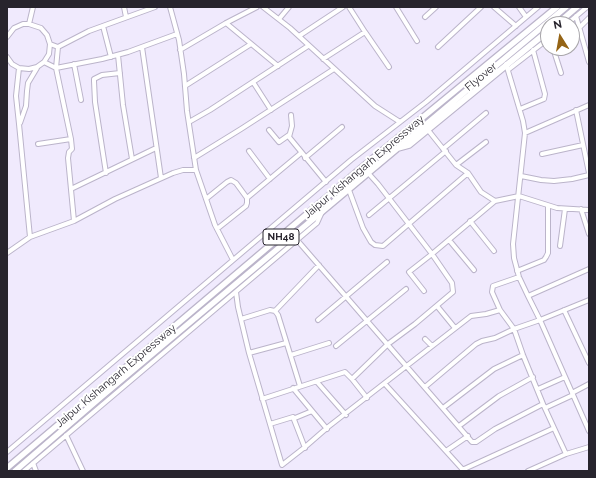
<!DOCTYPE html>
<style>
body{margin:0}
#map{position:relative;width:596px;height:478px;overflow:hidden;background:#f0eafd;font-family:Raleway,sans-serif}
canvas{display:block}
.frame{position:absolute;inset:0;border:8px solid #27242d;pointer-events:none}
.north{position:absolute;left:540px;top:16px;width:40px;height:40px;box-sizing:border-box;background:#fff;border:1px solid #a9a7ab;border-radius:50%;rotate:349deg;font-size:11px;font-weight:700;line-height:16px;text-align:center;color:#27242d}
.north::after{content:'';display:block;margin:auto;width:14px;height:18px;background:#956415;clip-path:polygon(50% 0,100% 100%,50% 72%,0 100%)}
</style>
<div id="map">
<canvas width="596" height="478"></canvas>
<div class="frame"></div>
<div class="north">N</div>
</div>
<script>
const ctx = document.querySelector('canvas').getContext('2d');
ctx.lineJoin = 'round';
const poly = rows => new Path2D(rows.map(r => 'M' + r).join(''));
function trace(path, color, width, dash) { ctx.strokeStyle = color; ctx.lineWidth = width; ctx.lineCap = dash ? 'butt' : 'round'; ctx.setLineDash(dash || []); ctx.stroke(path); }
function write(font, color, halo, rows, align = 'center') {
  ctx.font = font + ' Raleway,sans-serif'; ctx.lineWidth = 4; ctx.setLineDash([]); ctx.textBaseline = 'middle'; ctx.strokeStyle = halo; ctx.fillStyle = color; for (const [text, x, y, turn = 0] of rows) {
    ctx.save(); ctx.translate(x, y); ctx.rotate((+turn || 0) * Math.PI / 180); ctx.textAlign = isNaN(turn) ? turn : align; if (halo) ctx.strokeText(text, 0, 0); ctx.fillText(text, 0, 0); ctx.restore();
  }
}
const minor = poly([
 [124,7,126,17],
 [170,7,179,40,184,74,187,111,196,170],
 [263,7,290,28,375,106,400,122],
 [349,7,365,32],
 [396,7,417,41],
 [494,7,516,26],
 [519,7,526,17],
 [576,16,589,62],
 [425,17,436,7],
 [279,19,289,7],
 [226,23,278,66],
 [29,24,33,7],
 [567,24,587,7],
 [103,26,111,57],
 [580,27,589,18],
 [299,36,343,7],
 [7,37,14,28,23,24,29,24,41,28,47,35,50,44,49,54,44,62,37,67,29,69,19,68,12,64,7,57],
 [50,44,58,47,89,31,155,7],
 [58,47,56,68,71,139,72,149,69,152,68,158,74,221],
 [142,47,161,178],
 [438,47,481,7],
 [553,48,561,73],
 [180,50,226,23,257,7],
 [118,55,123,105,132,159],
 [323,59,365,32,389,67],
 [44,62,56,68,102,59,128,52,177,34],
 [74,64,81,100],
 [506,64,523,121,525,133,513,244,514,258,519,277,528,296,540,320,589,431],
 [19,68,16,96,19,124,30,237,74,221,115,199,173,173,183,170,196,170,215,225,233,260],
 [508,70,548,39],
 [253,82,271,110],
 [185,86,251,44],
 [520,109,544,99,545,94,533,50],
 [576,110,589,173],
 [291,115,292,126,289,137,326,182],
 [189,122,210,110,308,46],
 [20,123,26,106,27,91,28,83,37,68],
 [269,130,279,142,289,135],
 [428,130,456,165,468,173,481,192,495,201,519,196,557,208,589,210],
 [525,133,589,105],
 [38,144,71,139],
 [443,149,486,113],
 [249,151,270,179],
 [542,154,583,145],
 [194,158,241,129,334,69],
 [305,158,342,127],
 [456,165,486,142],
 [106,173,95,102,94,81,94,79,102,75,120,73],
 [369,174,378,184,432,254,495,201],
 [521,176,541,180,554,181,572,179,589,175],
 [71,189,156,148],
 [349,190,363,228,371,242,375,245,383,246,468,173],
 [247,198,301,153],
 [206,199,227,182,231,180,236,183,247,198,247,203,246,206,217,229],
 [581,209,589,234],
 [369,215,446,151],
 [470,221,494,251],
 [297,240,472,442,476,442,495,429,543,404,523,355,514,329,500,310,492,292,493,286,519,277],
 [449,240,474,270],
 [560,246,565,209],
 [7,253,30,237],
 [517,271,544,260,546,257,548,253,548,206],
 [236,292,238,307,249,353,282,465,305,447,328,427,471,316,486,314,500,310],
 [528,296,589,269],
 [437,306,455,328],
 [564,310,589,363],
 [275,311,319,265],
 [241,319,270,310,275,311,278,315,300,386],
 [318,320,387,262],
 [425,339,432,346],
 [336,346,406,289],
 [249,353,286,343],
 [291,355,329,343],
 [352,379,388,344,415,324,453,292,452,283,432,254,409,272,424,291],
 [317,382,346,415],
 [385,384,464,471],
 [425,387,476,344,482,341,495,338,514,329,540,320,589,300],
 [293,388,327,429],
 [538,389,565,377],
 [572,393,589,384],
 [262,399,345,372,352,379,367,398],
 [443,408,494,369,523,355],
 [545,408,573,395],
 [295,418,312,411],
 [270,424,293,417,305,448],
 [459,426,499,396,533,377],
 [66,435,83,471],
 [446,451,468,436],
 [7,452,351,160,426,102,538,7],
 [566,454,589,447],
 [33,463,36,471],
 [462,470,554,428],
 [24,471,317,223,322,212],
 [528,471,566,454,543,404]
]);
const highway = poly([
 [557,24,577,7],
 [398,148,409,145,548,31],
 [7,468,366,164,557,7],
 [15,471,101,397,566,7]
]);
const shields = [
 [281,237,36]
];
const shieldNames = [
 ["NH48",281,237]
];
const streetNames = [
 ["Flyover",481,77,-40],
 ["Jaipur Kishangarh Expressway",364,167,-40],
 ["Jaipur Kishangarh Expressway",116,376,-40]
];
trace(minor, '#bbb4ca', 6);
trace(highway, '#bbb4ca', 8);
trace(minor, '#fff', 4);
trace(highway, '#fff', 5.5);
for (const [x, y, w] of shields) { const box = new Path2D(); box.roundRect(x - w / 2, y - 8, w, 16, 3); ctx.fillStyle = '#fff'; ctx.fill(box); trace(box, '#27242d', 1); }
write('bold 10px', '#27242d', null, shieldNames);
write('11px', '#27242d', '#fff', streetNames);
</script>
